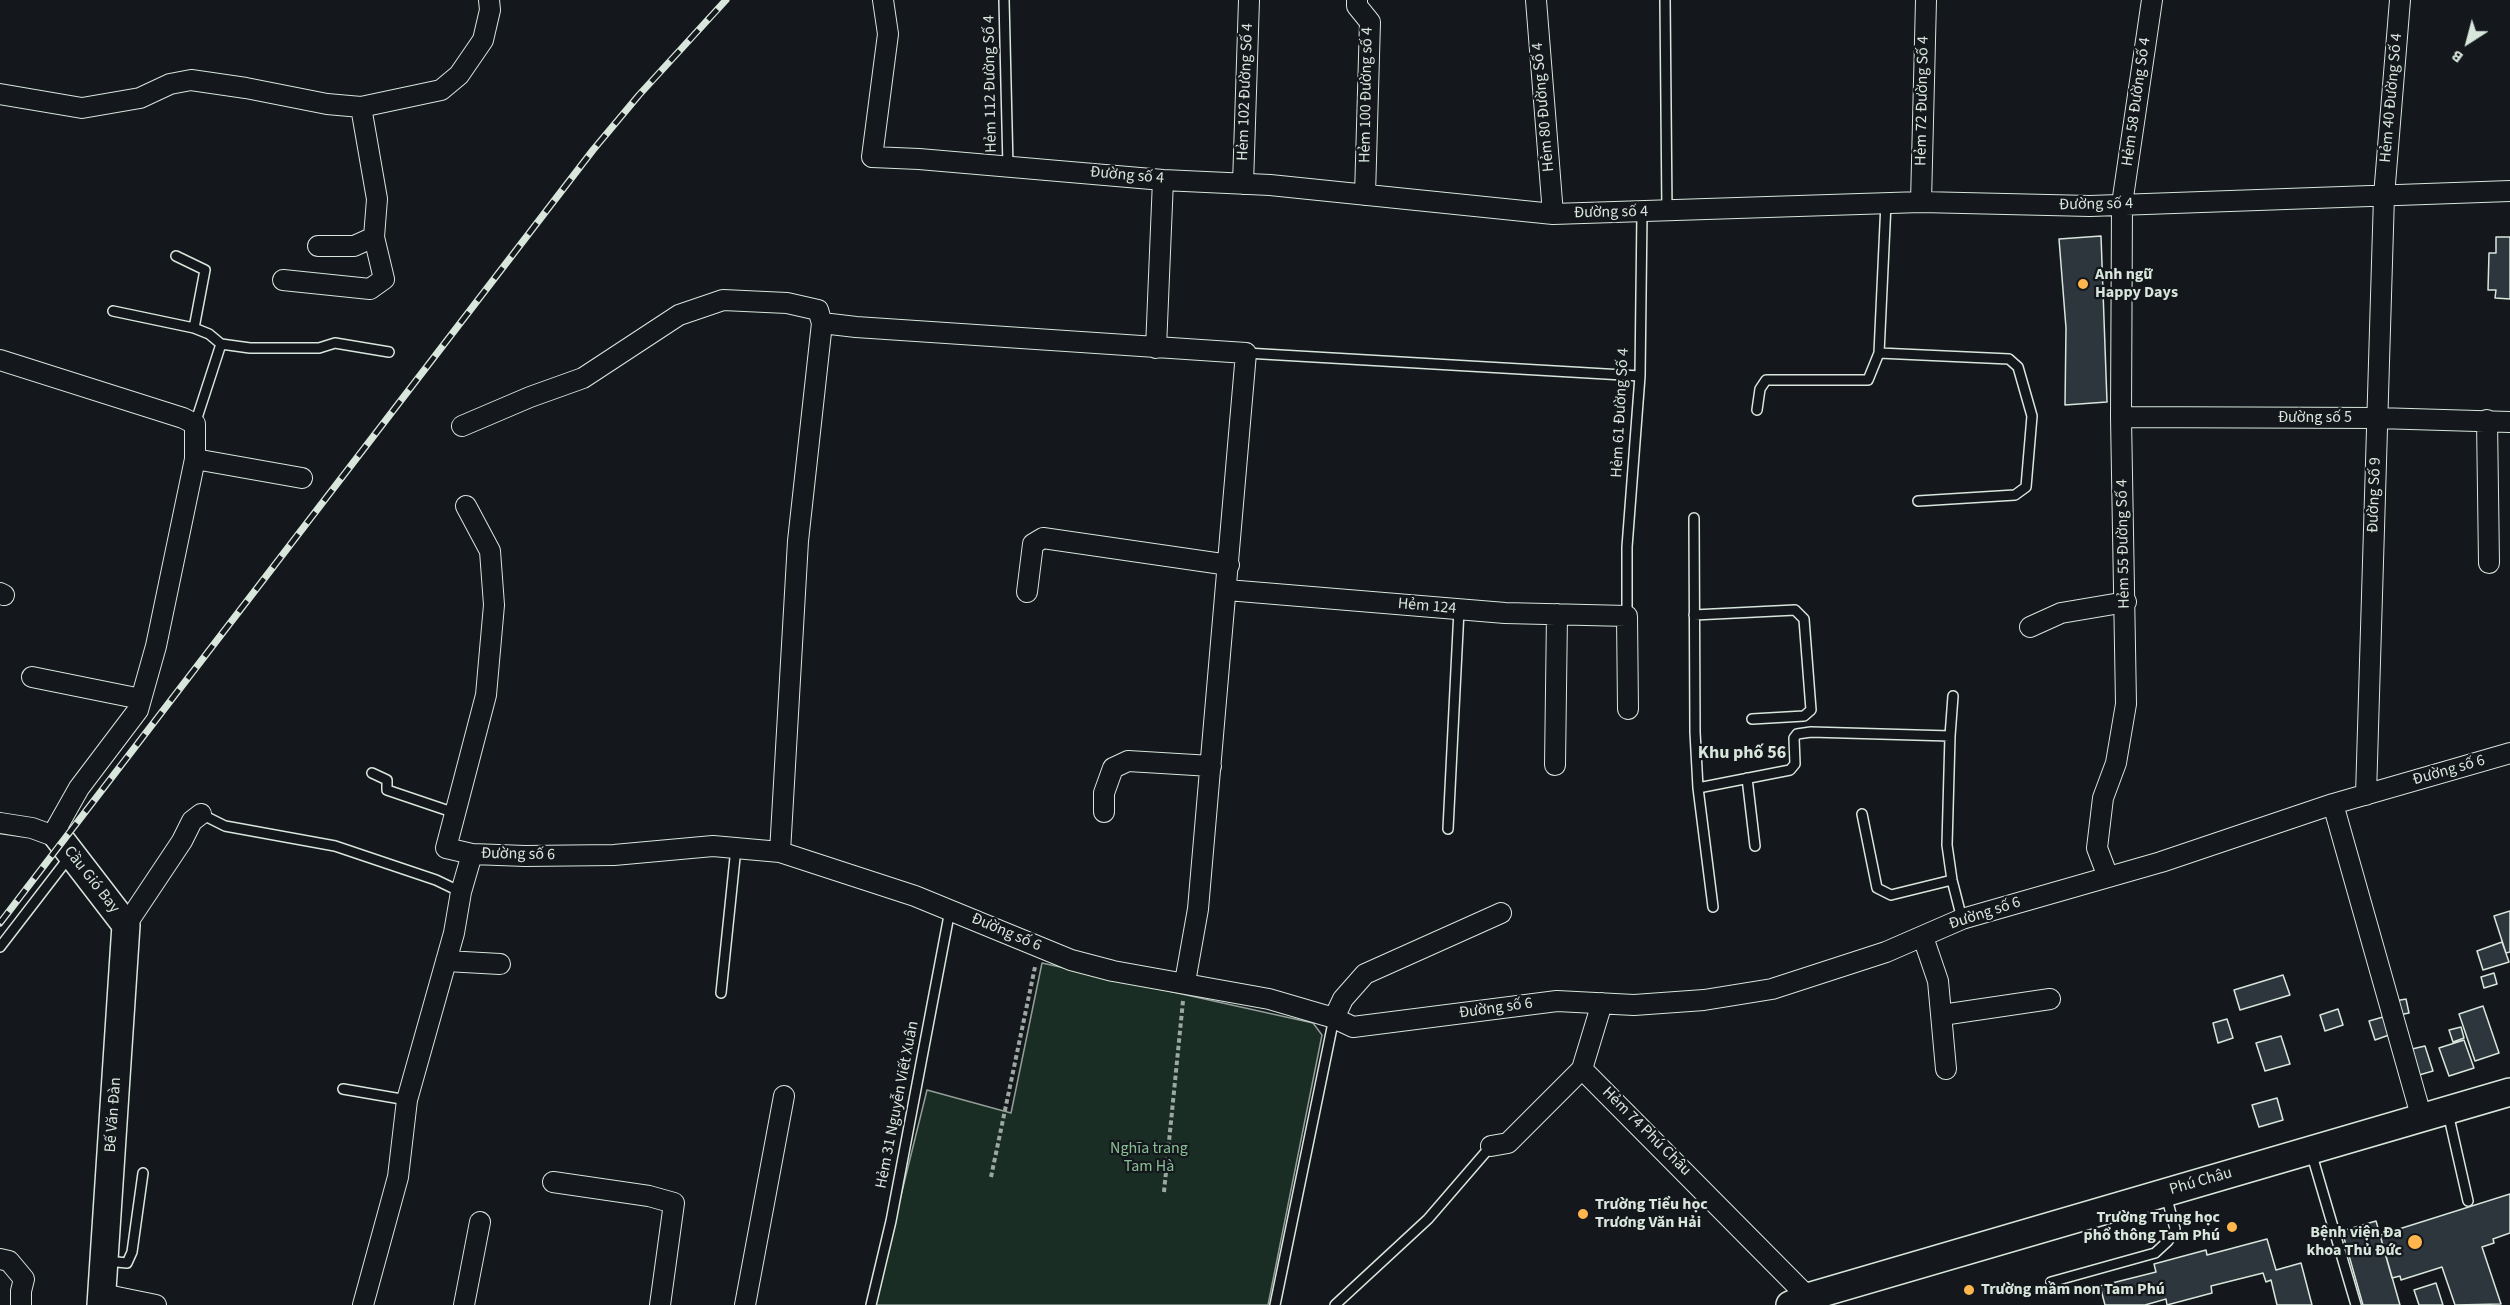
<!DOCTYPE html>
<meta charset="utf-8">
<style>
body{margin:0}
#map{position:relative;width:2510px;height:1305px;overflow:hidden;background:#14181c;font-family:"Source Sans 3",sans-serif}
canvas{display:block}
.north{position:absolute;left:2438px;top:12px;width:60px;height:60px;-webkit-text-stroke:4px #14181c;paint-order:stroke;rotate:216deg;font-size:16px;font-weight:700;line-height:24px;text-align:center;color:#d8e6dc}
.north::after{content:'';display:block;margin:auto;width:21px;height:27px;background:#d8e6dc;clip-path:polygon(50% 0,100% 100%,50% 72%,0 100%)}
</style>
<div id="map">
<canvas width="2510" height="1305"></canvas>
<div class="north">B</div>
</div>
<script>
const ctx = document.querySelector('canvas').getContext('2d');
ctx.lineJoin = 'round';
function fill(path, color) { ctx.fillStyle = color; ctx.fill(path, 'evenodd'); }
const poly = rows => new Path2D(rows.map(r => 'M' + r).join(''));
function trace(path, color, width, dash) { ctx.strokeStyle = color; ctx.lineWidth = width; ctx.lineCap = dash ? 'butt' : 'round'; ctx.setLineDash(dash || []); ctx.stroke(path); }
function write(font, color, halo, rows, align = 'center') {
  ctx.font = font + ' "Source Sans 3",sans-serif'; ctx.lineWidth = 4.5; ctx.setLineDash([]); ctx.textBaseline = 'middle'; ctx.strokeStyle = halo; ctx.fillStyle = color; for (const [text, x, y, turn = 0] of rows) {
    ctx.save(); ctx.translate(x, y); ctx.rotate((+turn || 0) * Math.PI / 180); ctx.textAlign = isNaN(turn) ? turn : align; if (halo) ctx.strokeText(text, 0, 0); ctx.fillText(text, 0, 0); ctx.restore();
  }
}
const green = poly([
 [1042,963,1313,1023,1322,1035,1268,1305,874,1305,927,1090,1011,1113,1042,963]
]);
const building = poly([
 [2101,236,2107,402,2065,405,2066,328,2059,239,2101,236],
 [2496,237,2510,237,2510,299,2495,298,2496,290,2488,290,2489,253,2496,253,2496,237],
 [2510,911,2510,952,2506,953,2494,916,2510,911],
 [2502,942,2509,962,2483,970,2477,951,2502,942],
 [2494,973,2497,984,2484,988,2481,977,2494,973],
 [2283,975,2290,995,2240,1010,2234,990,2283,975],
 [2406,999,2409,1013,2399,1015,2395,1001,2406,999],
 [2483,1006,2499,1053,2475,1061,2459,1014,2483,1006],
 [2338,1009,2343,1025,2325,1031,2320,1015,2338,1009],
 [2383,1017,2389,1035,2375,1040,2369,1021,2383,1017],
 [2227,1019,2233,1038,2218,1043,2213,1023,2227,1019],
 [2461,1027,2464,1038,2453,1042,2449,1030,2461,1027],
 [2281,1036,2290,1064,2265,1071,2256,1043,2281,1036],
 [2464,1040,2474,1068,2449,1076,2439,1048,2464,1040],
 [2425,1046,2433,1071,2419,1075,2412,1049,2425,1046],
 [2277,1098,2283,1120,2259,1127,2252,1105,2277,1098],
 [2510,1194,2510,1233,2493,1239,2494,1243,2482,1247,2501,1304,2455,1305,2442,1267,2401,1280,2400,1276,2392,1278,2380,1235,2510,1194],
 [2376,1221,2400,1305,2363,1305,2342,1231,2376,1221],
 [2267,1239,2276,1270,2301,1263,2312,1305,2277,1305,2271,1280,2266,1282,2263,1273,2211,1286,2212,1293,2167,1305,2166,1299,2145,1305,2105,1305,2100,1286,2156,1272,2154,1264,2206,1250,2207,1255,2267,1239],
 [2436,1283,2443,1305,2419,1305,2414,1290,2436,1283]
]);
const path = poly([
 [991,1177,1035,967],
 [1164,1192,1183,1001]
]);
const lane = poly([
 [1004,0,1008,167],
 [1665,0,1667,212],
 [176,256,205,270,194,328],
 [113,311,194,328,209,334,221,344,250,348,319,348,335,343,389,352],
 [1246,353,1640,376],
 [1879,353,2009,359,2018,367,2032,416,2026,487,2015,495,1918,501],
 [1757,410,1760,389,1766,380,1868,380,1879,353,1886,203],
 [195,424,221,344],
 [1694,518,1695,732,1698,788],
 [1694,615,1795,610,1804,619,1811,710,1804,716,1752,719],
 [1627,616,1627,547,1640,376,1642,213],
 [1953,696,1950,736,1947,845,1952,880,1962,919],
 [372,773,387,780,387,790,455,813],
 [1747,778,1755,846],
 [201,814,225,826,335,846,436,880,461,892],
 [1862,814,1877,888,1891,895,1952,880],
 [1448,829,1459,610],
 [1713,907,1698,788,1790,770,1795,764,1794,738,1797,734,1811,732,1950,736],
 [0,947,70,856],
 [721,993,736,848],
 [343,1089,407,1100],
 [2448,1113,2468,1201],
 [2311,1152,2356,1305],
 [107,1261,127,1263,132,1252,143,1173],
 [2051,1282,2155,1253,2168,1241,2175,1229,2166,1195],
 [871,1305,891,1221,950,910],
 [1275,1305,1334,1018],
 [1335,1305,1428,1219,1491,1146]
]);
const street = poly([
 [883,0,888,34,872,157,919,159,1163,180,1270,185,1553,214,1921,202,2090,206,2510,191],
 [1357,0,1357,6,1370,22,1365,195],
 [1536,0,1553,214],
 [0,94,82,108,140,98,170,84,191,80,246,88,327,104,361,107,441,90,459,75,483,40,490,10,489,0],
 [1243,184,1249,0],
 [1921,202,1926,0],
 [318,246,354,246,374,237,377,199,361,107],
 [283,280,370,289,384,279,374,237],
 [1156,348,1163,180],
 [0,360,183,418,195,424,195,459,156,646,138,710,79,788,57,827,56,834,54,836,32,828,0,823],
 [2121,417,2377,418,2510,422],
 [2487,420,2489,563],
 [462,426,530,397,583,378,679,315,723,300,787,303,818,310,822,323,856,327,1246,353,1198,909,1185,982],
 [195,459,302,478],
 [466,506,490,551,494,605,486,695,446,848,472,854,525,856,614,855,713,846,780,852,915,896,1071,960,1113,971,1269,999,1334,1018,1353,1027,1557,1001,1634,1005,1704,1000,1772,989,1886,952,1962,919,2161,862,2333,804,2510,753],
 [1227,590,1505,613,1627,616,1628,709],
 [1027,592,1033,544,1043,538,1229,565],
 [0,593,4,595],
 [2030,627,2061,613,2126,602],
 [32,677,141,699],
 [1555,765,1557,614],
 [2366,795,2384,196,2400,0],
 [2333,804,2422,1119],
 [1104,812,1104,793,1113,768,1128,761,1211,766],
 [780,852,798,541,822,323],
 [2108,877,2097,848,2103,798,2116,763,2126,704,2121,417,2122,204,2152,0],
 [126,925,182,841,192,821,201,814],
 [1923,937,1938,981,1946,1069],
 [446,961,500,964],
 [1602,1003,1582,1069,1808,1297],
 [1942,1015,2050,999],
 [1334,1018,1343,999,1365,974,1501,913],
 [1491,1146,1508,1143,1582,1069],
 [553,1182,649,1196,674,1203,660,1305],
 [0,1259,9,1261,24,1279,21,1291,21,1305],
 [102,1294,156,1305],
 [363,1305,398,1177,407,1100,454,933,461,892,472,854],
 [464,1305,480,1222],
 [745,1305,784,1096]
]);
const secondary = poly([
 [56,834,126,925,101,1305],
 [1790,1305,1808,1297,2510,1092]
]);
const rail = poly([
 [0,923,593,150,639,95,726,0]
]);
const markers = [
 [2083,284,6,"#ffb74d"],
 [1583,1214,6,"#ffb74d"],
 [2232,1227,6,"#ffb74d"],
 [2415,1242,8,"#ffb74d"],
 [1969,1290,6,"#ffb74d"]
];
const streetNames = [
 ["Hẻm 112 Đường Số 4",991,84,-91],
 ["Hẻm 102 Đường Số 4",1246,92,-88],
 ["Hẻm 100 Đường số 4",1367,95,-89],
 ["Hẻm 40 Đường Số 4",2392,98,-85],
 ["Hẻm 72 Đường Số 4",1923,101,-89],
 ["Hẻm 58 Đường Số 4",2137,102,-82],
 ["Hẻm 80 Đường Số 4",1544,107,-95],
 ["Đường số 4",1127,176,5],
 ["Đường số 4",2096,205,-1],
 ["Đường số 4",1611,213,-1],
 ["Hẻm 61 Đường Số 4",1621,413,-87],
 ["Đường số 5",2315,418],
 ["Đường Số 9",2375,495,-88],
 ["Hẻm 55 Đường Số 4",2124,544,-91],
 ["Hẻm 124",1427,607,5],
 ["Đường số 6",2449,771,-16],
 ["Đường số 6",518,855,1],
 ["Cầu Gió Bay",91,880,52],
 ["Đường số 6",1985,914,-18],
 ["Đường số 6",1006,933,23],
 ["Đường số 6",1496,1009,-8],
 ["Hẻm 31 Nguyễn Viết Xuân",898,1105,-79],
 ["Bế Văn Đàn",114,1115,-86],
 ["Hẻm 74 Phú Châu",1646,1132,45],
 ["Phú Châu",2201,1182,-16]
];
const poiNames = [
 ["Anh ngữ",2095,275],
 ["Happy Days",2095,293],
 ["Trường Tiểu học",1595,1205],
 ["Trương Văn Hải",1595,1223],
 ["Trường Trung học",2220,1218,"right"],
 ["phổ thông Tam Phú",2220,1236,"right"],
 ["Bệnh viện Đa",2402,1233,"right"],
 ["khoa Thủ Đức",2402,1251,"right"],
 ["Trường mầm non Tam Phú",1981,1290]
];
const parkNames = [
 ["Nghĩa trang",1149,1149],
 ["Tam Hà",1149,1167]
];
const neighbourhoodNames = [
 ["Khu phố 56",1742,754]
];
fill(green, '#1a2d24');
trace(green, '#939e99', 1.5);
fill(building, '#2c363c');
trace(building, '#d8e6dc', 1.5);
trace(lane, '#d8e6dc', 12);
trace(street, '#d8e6dc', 22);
trace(secondary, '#d8e6dc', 30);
trace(path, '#9da8a2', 4, [4.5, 3]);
trace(lane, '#14181c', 9);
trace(street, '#14181c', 20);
trace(secondary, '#14181c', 27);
trace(rail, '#d8e6dc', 7);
trace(rail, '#14181c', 4.5, [14]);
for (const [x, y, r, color] of markers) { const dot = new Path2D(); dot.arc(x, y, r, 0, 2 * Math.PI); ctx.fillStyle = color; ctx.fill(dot); trace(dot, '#14181c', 2); }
write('16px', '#d8e6dc', '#14181c', streetNames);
write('bold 16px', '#d8e6dc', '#14181c', poiNames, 'left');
write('16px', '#8ac095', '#14181c', parkNames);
write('bold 18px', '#d8e6dc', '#14181c', neighbourhoodNames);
</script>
